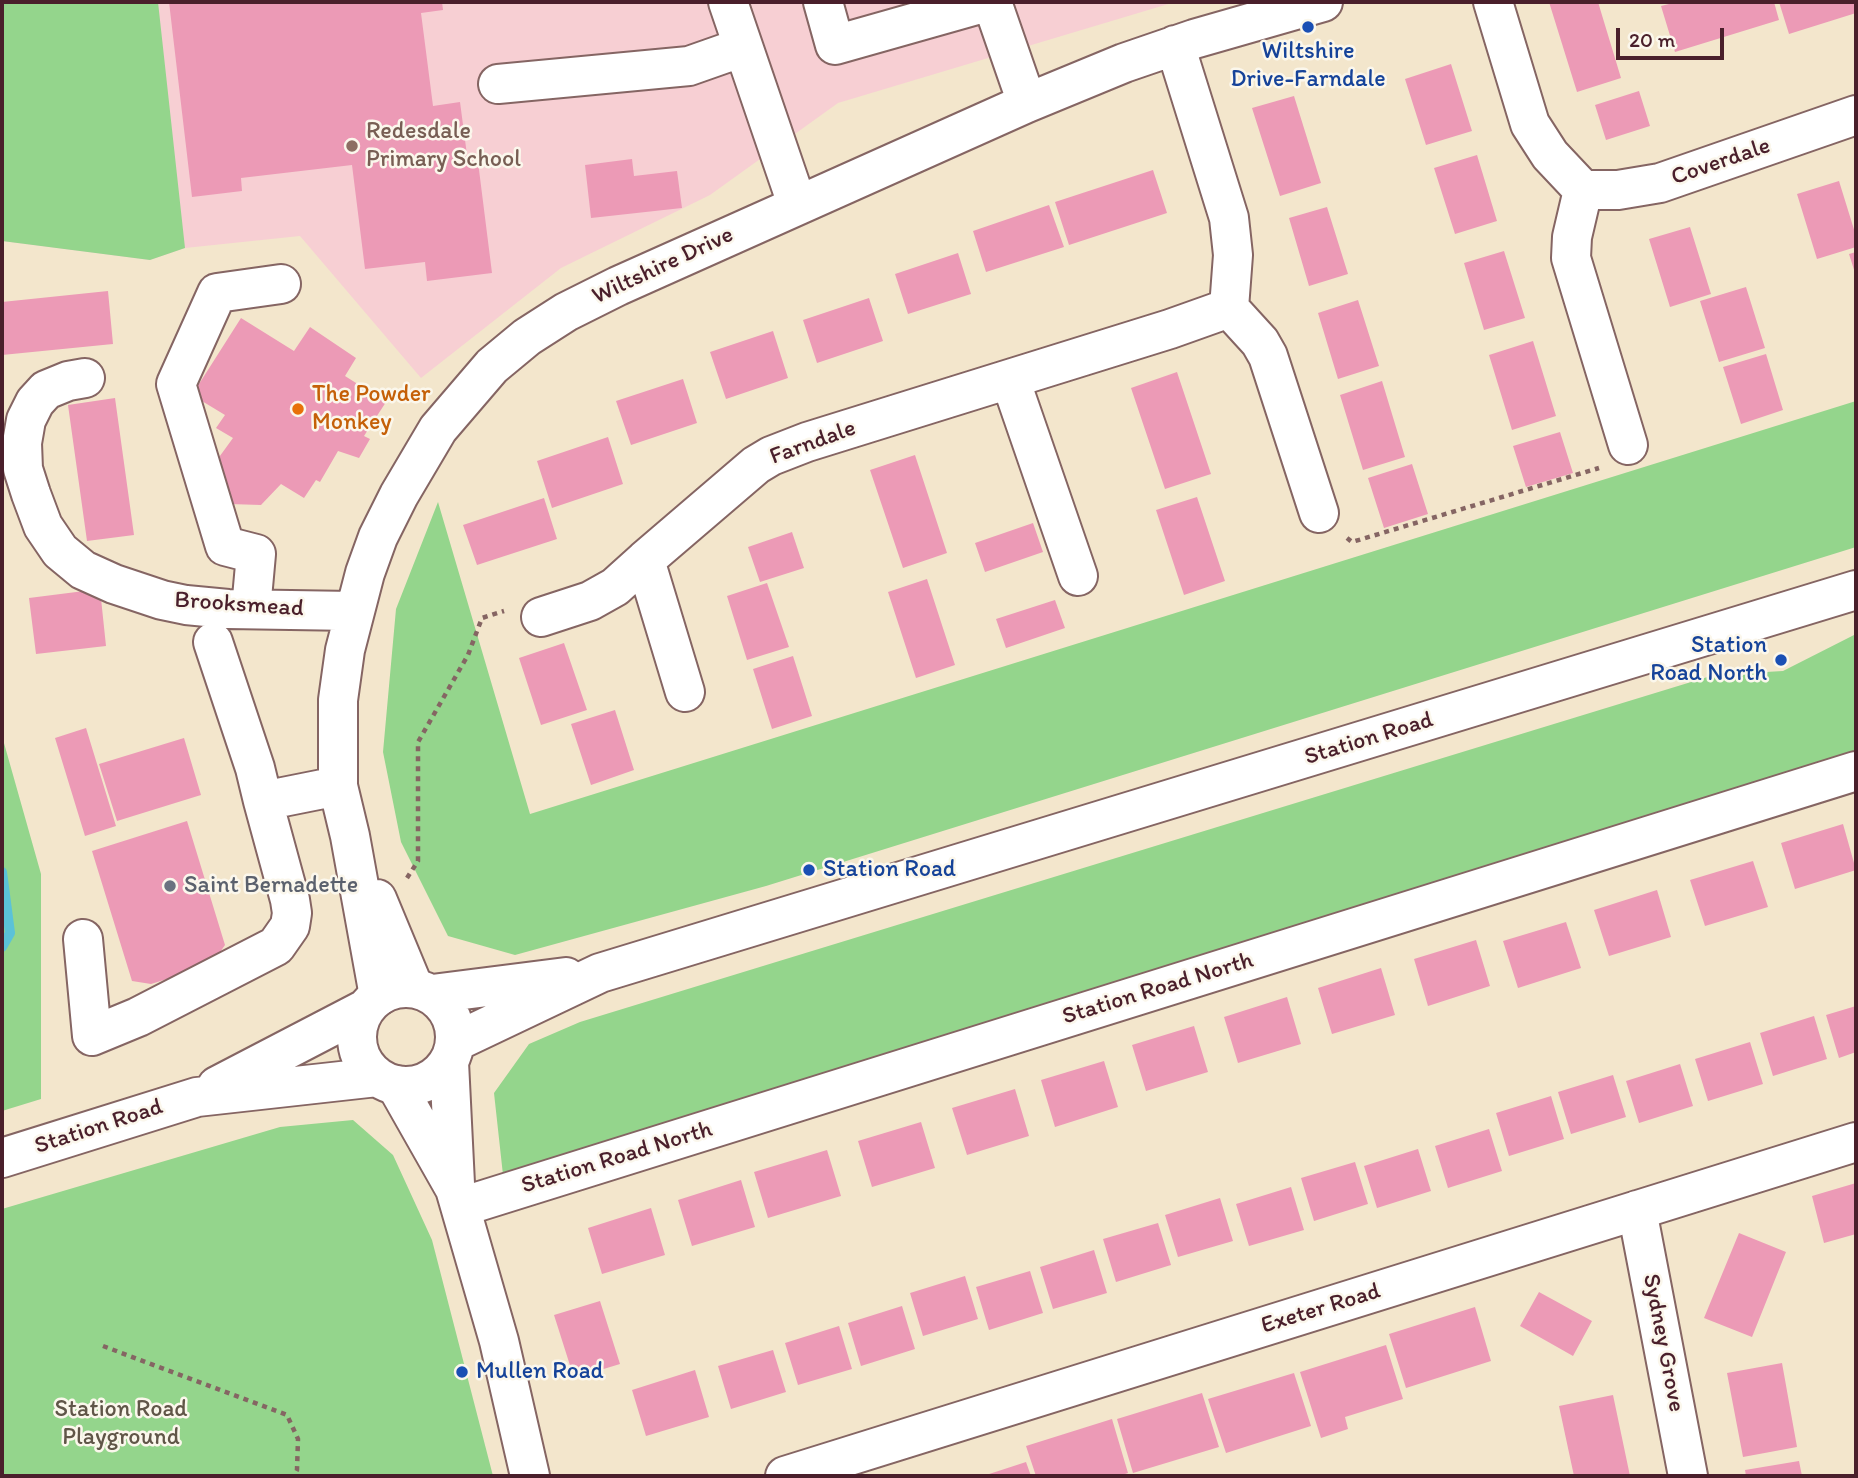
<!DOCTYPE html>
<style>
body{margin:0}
#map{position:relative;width:1858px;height:1478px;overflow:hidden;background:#f3e6cc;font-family:Itim,sans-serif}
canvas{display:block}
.frame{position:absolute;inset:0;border:4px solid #4a1f2b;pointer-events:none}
.scale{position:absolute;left:1616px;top:28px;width:108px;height:32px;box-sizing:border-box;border:4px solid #4a1f2b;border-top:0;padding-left:9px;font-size:21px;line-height:24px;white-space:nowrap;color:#4a1f2b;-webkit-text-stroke:5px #fbf7ec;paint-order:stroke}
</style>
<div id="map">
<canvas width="1858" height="1478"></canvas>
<div class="frame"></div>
<div class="scale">20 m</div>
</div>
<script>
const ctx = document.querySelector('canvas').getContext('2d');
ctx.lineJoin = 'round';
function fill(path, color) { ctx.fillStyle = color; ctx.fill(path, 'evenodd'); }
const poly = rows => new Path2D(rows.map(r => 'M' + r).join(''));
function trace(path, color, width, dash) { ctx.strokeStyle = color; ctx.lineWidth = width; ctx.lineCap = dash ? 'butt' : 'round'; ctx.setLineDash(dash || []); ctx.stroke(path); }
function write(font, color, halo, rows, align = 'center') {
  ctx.font = font + ' Itim,sans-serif'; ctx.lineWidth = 5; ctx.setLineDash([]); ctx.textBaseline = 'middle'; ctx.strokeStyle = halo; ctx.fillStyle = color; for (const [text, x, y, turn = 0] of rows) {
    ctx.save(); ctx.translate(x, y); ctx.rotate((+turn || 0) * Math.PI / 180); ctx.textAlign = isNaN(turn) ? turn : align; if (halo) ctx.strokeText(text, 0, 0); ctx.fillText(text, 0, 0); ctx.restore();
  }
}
const built = poly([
 [2,2,1175,2,838,103,710,195,561,268,421,378,300,236,185,248,150,260,2,241]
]);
const green = poly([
 [2,2,158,2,185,248,150,260,2,241],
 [1856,401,1856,547,766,886,515,955,448,936,401,842,383,752,396,609,438,502,530,814],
 [1856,634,1856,757,503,1175,494,1093,529,1044,580,1022,1714,675,1783,671],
 [2,736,41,874,41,1099,2,1111],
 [353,1120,393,1155,432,1240,493,1476,2,1476,2,1209,280,1127]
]);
const stream = poly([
 [2,872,10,933,2,947]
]);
const building = poly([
 [169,2,442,2,443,10,421,13,433,106,460,102,467,155,477,154,492,273,427,281,425,262,365,269,352,165,241,178,242,191,192,197],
 [1549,2,1598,2,1621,78,1577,92],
 [1677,2,1774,2,1779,20,1675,52,1661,6],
 [1779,2,1856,2,1856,13,1789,34],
 [1451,64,1472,131,1426,145,1405,79],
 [1639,91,1650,126,1606,140,1595,105],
 [1294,96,1321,183,1280,196,1252,108],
 [1477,155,1497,221,1455,234,1434,168],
 [632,159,634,176,677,171,682,208,591,218,585,165],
 [1153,170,1167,213,1069,245,1055,202],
 [1839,181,1856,236,1856,247,1817,259,1797,194],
 [1049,205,1064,247,986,272,973,231],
 [1327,207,1348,274,1309,286,1289,218],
 [1690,227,1711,294,1670,307,1649,239],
 [1504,251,1525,318,1484,330,1464,263],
 [1856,252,1856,276,1849,254],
 [958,253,971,294,908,314,895,274],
 [1746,287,1765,348,1719,362,1700,301],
 [108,291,113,344,2,355,2,302],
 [869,298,883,341,817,363,803,320],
 [1358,300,1379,366,1338,379,1318,313],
 [241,318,294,351,310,327,356,358,345,376,386,402,364,436,370,439,359,458,338,451,320,482,316,480,304,498,281,484,261,505,229,504,209,471,233,438,216,428,225,415,192,395],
 [773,331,788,378,726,399,710,352],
 [1533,341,1556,416,1512,430,1489,355],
 [1766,354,1783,410,1741,424,1723,367],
 [1177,372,1211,474,1165,489,1131,388],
 [683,379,697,423,631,445,616,401],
 [1382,381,1405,457,1363,470,1340,395],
 [115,398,134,535,87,541,68,405],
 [1560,432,1573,473,1526,487,1513,446],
 [608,437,623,484,552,508,537,461],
 [915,455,947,553,903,568,870,470],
 [1412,464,1428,514,1384,528,1368,478],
 [1197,497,1225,581,1184,595,1156,510],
 [544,498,557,539,477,565,463,525],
 [1033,523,1043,552,985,572,975,543],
 [792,532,804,568,760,582,748,547],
 [927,579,955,665,916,678,888,592],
 [767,583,789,647,747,660,727,596],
 [100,589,106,646,36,654,29,598],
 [1055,600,1065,628,1006,648,996,619],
 [564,643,587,710,541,725,519,658],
 [793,656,812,716,772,729,753,669],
 [615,710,634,770,591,785,571,724],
 [86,728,116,826,85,836,55,738],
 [184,738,201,795,117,821,99,764],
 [187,821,225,945,216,958,183,974,151,984,132,981,92,851],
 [1843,824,1856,870,1795,889,1781,843],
 [1753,861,1768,907,1705,926,1690,880],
 [1657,890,1671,937,1609,956,1594,910],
 [1566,922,1581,968,1518,988,1503,941],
 [1476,940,1490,986,1428,1006,1414,959],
 [1381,968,1395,1015,1332,1034,1318,988],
 [1287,997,1301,1044,1238,1063,1224,1017],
 [1856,1006,1856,1052,1839,1058,1826,1015],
 [1814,1016,1827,1059,1773,1076,1760,1033],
 [1194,1026,1208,1072,1146,1091,1132,1045],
 [1750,1042,1763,1084,1708,1101,1695,1059],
 [1104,1061,1118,1107,1055,1127,1041,1080],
 [1680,1064,1693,1106,1639,1123,1626,1081],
 [1613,1075,1626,1117,1571,1134,1558,1092],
 [1015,1089,1029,1136,967,1155,952,1108],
 [1551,1096,1564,1139,1509,1156,1496,1113],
 [921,1122,935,1168,872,1187,858,1141],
 [1489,1129,1502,1171,1448,1188,1435,1146],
 [1418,1149,1431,1191,1377,1208,1364,1166],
 [827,1150,841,1196,768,1218,754,1172],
 [1355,1162,1368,1204,1314,1221,1301,1178],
 [741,1180,755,1227,692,1246,678,1200],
 [1856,1183,1856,1234,1824,1243,1812,1196],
 [1291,1187,1304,1230,1249,1246,1236,1204],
 [1220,1198,1233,1241,1178,1257,1165,1215],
 [651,1208,665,1255,602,1274,588,1228],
 [1158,1223,1171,1265,1116,1282,1103,1239],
 [1739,1233,1786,1252,1752,1337,1704,1318],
 [1094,1250,1107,1293,1053,1309,1040,1267],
 [1030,1271,1043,1313,989,1330,976,1287],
 [965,1276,978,1319,923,1336,910,1293],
 [1539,1292,1592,1321,1573,1356,1520,1326],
 [600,1301,620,1364,574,1378,554,1315],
 [902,1306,915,1349,861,1366,848,1323],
 [1475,1307,1491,1361,1406,1388,1389,1334],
 [839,1326,852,1369,798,1385,785,1343],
 [1386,1345,1403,1399,1345,1417,1348,1429,1321,1438,1300,1372],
 [773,1350,786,1392,731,1409,718,1366],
 [1782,1363,1797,1447,1743,1457,1727,1373],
 [695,1370,709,1417,646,1436,632,1390],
 [1294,1373,1311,1426,1226,1453,1208,1399],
 [1202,1393,1219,1447,1133,1473,1117,1419],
 [1613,1395,1630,1476,1574,1476,1559,1406],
 [1112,1419,1128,1473,1119,1476,1036,1476,1026,1446],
 [1799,1461,1802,1476,1746,1476,1745,1470],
 [1026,1462,1031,1476,983,1476]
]);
const path = poly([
 [1347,538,1352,542,1599,468],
 [407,878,418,861,418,742,468,655,482,618,504,611],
 [103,1346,287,1415,298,1439,297,1470,294,1476]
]);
const minor = poly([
 [728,2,797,204],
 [823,2,835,45,987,2],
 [992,2,1027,103],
 [1493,2,1530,124,1550,155,1583,190,1572,237,1571,258,1628,445],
 [1175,45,1229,218,1233,255,1229,308,1260,342,1268,356,1319,513],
 [498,84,689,66,743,47],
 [1583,190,1618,190,1660,183,1856,115],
 [85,378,68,381,46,390,35,402,26,420,22,443,23,469,31,494,43,526,60,551,83,570,114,584,162,600,186,605,228,609,353,611],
 [1010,379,1078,576],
 [251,609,256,554,225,546,176,384,217,293,281,284],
 [541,617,590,601,615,587,645,560],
 [213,642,255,768,263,801],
 [685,692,645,560,756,465,771,456,807,442,1170,329,1229,308],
 [377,899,414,988],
 [83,939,92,1036,138,1017,276,946,290,926,292,913,290,900,263,801,338,786],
 [379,996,350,836,338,786,338,700,345,650,365,573,378,537,399,495,438,429,492,366,527,337,566,312,618,286,1027,103,1124,63,1194,39,1323,2],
 [449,1062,455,1184],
 [396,1085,455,1189,499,1341,530,1476],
 [461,1207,1856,771],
 [1637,1210,1688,1476],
 [785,1476,1856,1142]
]);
const major = poly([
 '357 1037a49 49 0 1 1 98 0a49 49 0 1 1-98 0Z',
 [432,994,566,977],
 [455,1042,600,973,1856,590],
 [217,1086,365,1009],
 [2,1158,197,1097,377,1077]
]);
const markers = [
 [1308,27,7,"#1a4fb4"],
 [352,146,7,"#8d6e63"],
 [298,409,7,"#e8710a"],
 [1781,660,7,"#1a4fb4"],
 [809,870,7,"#1a4fb4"],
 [170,886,7,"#6b7280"],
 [462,1372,7,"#1a4fb4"]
];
const transitNames = [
 ["Wiltshire",1308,52,"center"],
 ["Drive-Farndale",1308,80,"center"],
 ["Station",1767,646,"right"],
 ["Road North",1767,674,"right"],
 ["Station Road",823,870],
 ["Mullen Road",476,1372]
];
const educationNames = [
 ["Redesdale",366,132],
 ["Primary School",366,160]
];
const streetNames = [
 ["Coverdale",1721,162,-19],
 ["Wiltshire Drive",663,266,-25],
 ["Farndale",813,443,-20],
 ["Brooksmead",239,605,4],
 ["Station Road",1369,739,-17],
 ["Station Road North",1158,989,-17],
 ["Station Road",99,1127,-18],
 ["Station Road North",617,1158,-17],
 ["Exeter Road",1321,1309,-17],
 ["Sydney Grove",1663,1343,79]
];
const foodNames = [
 ["The Powder",312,395],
 ["Monkey",312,423]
];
const worshipNames = [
 ["Saint Bernadette",184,886]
];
const parkNames = [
 ["Station Road",121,1410],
 ["Playground",121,1438]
];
fill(built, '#f7cfd3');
fill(green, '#94d58c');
trace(stream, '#5bc2d8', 10);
fill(building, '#ec9ab6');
trace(minor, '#856563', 42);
trace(major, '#856563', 42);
trace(path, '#856563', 4.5, [5, 5]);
trace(minor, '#fff', 38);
trace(major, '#fff', 38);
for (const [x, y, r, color] of markers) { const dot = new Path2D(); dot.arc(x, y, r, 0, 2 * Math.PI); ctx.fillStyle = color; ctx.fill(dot); trace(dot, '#fbf7ec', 2.5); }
write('24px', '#164399', '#fbf7ec', transitNames, 'left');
write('24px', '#785e54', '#fbf7ec', educationNames, 'left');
write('24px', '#4a1f2b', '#fbf7ec', streetNames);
write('24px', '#c56008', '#fbf7ec', foodNames, 'left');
write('24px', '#5b616d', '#fbf7ec', worshipNames, 'left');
write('24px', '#605648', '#fbf7ec', parkNames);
</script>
